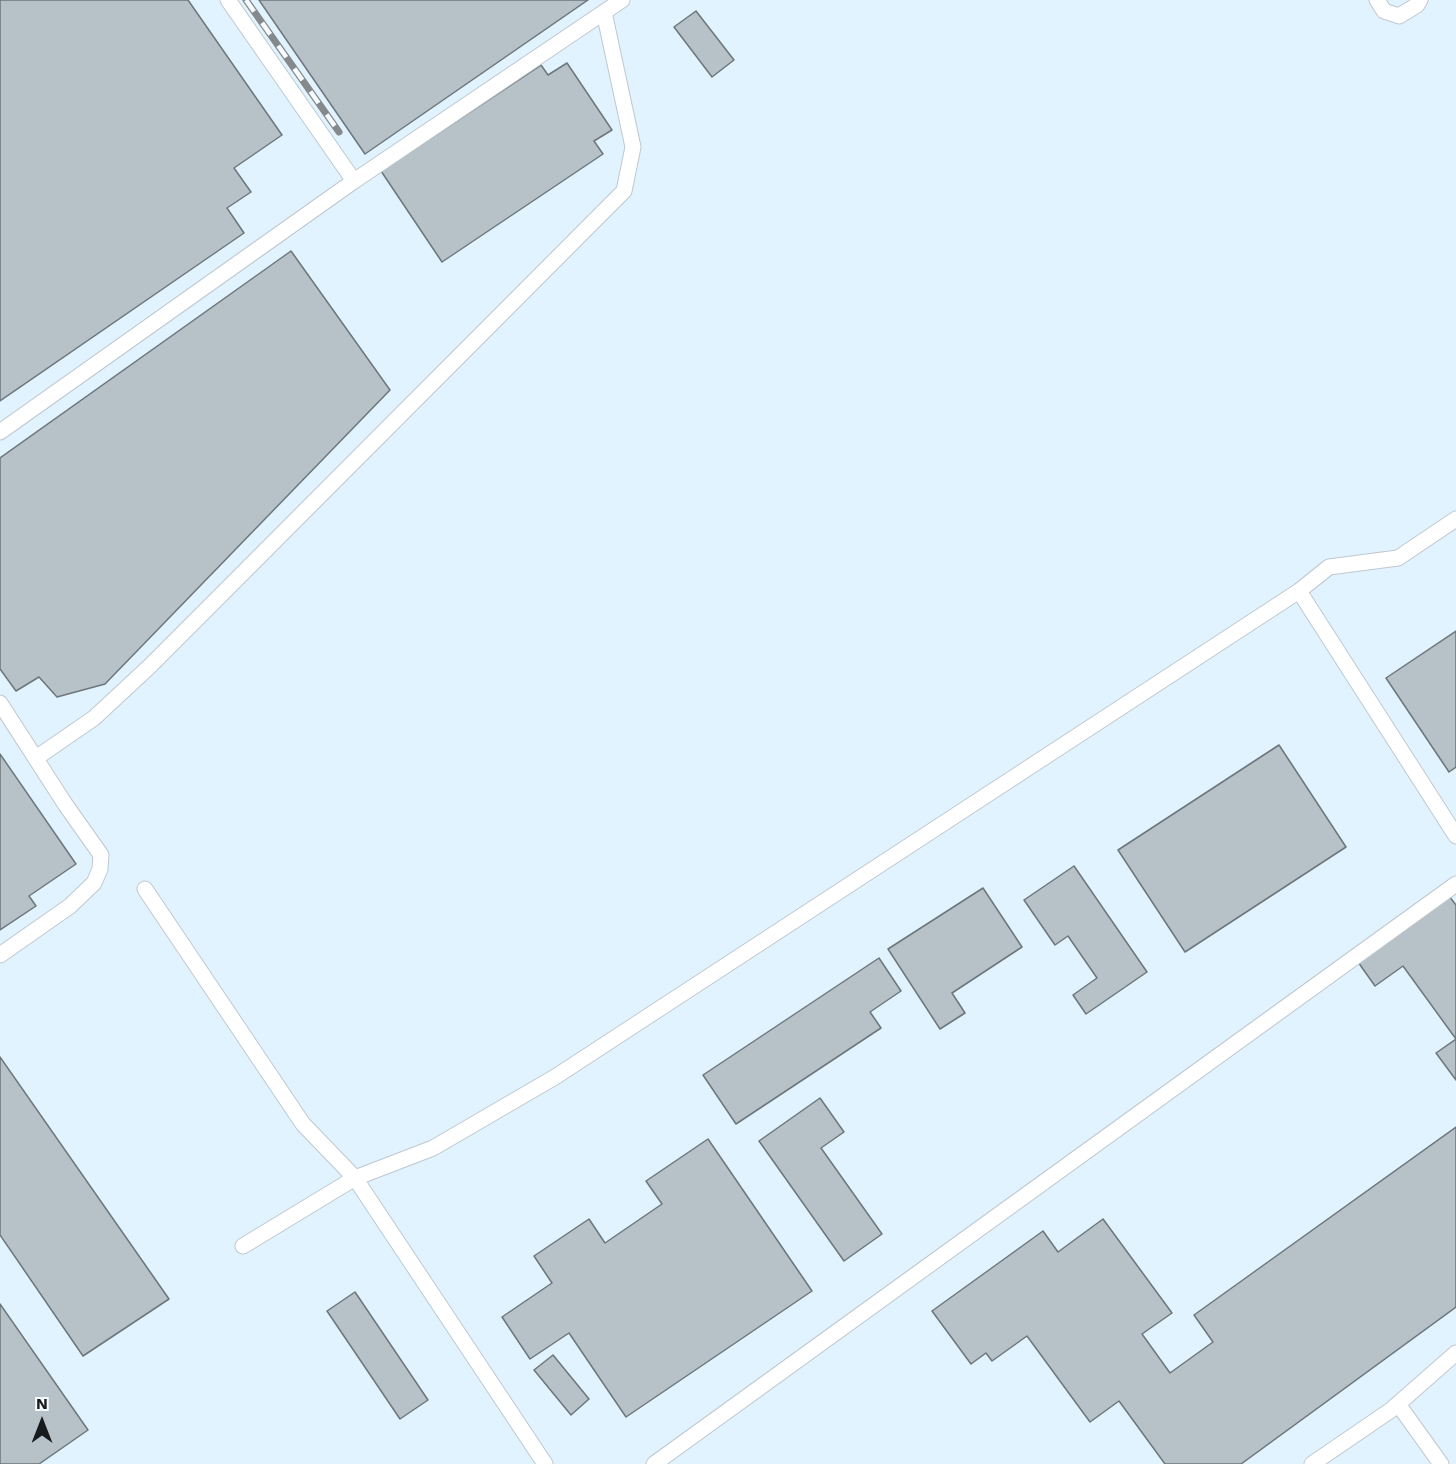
<!DOCTYPE html>
<style>
body{margin:0}
#map{position:relative;width:1456px;height:1464px;overflow:hidden;background:#f7fbfe;font-family:"Work Sans",sans-serif}
canvas{display:block}
.north{position:absolute;left:12px;top:1392px;width:60px;height:60px;-webkit-text-stroke:4px #f7fbfe;paint-order:stroke;rotate:0deg;font-size:16px;font-weight:700;line-height:24px;text-align:center;color:#181b1e}
.north::after{content:'';display:block;margin:auto;width:21px;height:27px;background:#181b1e;clip-path:polygon(50% 0,100% 100%,50% 72%,0 100%)}
</style>
<div id="map">
<canvas width="1456" height="1464"></canvas>
<div class="north">N</div>
</div>
<script>
const ctx = document.querySelector('canvas').getContext('2d');
ctx.lineJoin = 'round';
function fill(path, color) { ctx.fillStyle = color; ctx.fill(path, 'evenodd'); }
const poly = rows => new Path2D(rows.map(r => 'M' + r).join(''));
function trace(path, color, width, dash) { ctx.strokeStyle = color; ctx.lineWidth = width; ctx.lineCap = dash ? 'butt' : 'round'; ctx.setLineDash(dash || []); ctx.stroke(path); }
const built = poly([
 [0,0,1456,0,1456,1464,0,1464]
]);
const building = poly([
 [0,0,188,0,282,135,234,168,251,192,227,208,244,233,0,401,0,0],
 [259,0,588,0,365,154,259,0],
 [696,11,734,60,712,77,674,27,696,11],
 [567,63,612,130,594,141,603,154,442,262,381,171,541,65,548,75,567,63],
 [291,251,390,390,105,684,57,697,39,677,16,691,0,669,0,458,291,251],
 [1456,631,1456,767,1449,772,1386,678,1456,631],
 [1279,745,1346,847,1185,952,1118,850,1279,745],
 [0,754,76,864,29,896,36,906,0,930,0,754],
 [1074,866,1147,972,1086,1014,1073,995,1097,978,1068,936,1055,945,1024,900,1074,866],
 [983,888,1022,947,952,993,965,1013,940,1029,888,949,983,888],
 [1449,896,1456,905,1456,1080,1436,1053,1456,1039,1403,966,1375,986,1358,962,1449,896],
 [879,958,901,991,870,1012,881,1028,736,1124,703,1075,879,958],
 [0,1057,169,1299,83,1356,0,1235,0,1057],
 [820,1098,844,1132,821,1148,882,1234,844,1261,759,1141,820,1098],
 [1456,1127,1456,1307,1241,1464,1165,1464,1119,1401,1090,1422,1027,1336,992,1361,986,1353,971,1364,932,1311,1043,1231,1058,1252,1103,1219,1172,1313,1142,1334,1170,1373,1213,1342,1194,1315,1456,1127],
 [708,1139,812,1291,626,1417,569,1333,530,1359,502,1317,552,1283,534,1256,589,1219,605,1243,662,1204,646,1181,708,1139],
 [355,1292,428,1400,400,1419,327,1311,355,1292],
 [0,1304,88,1430,39,1464,0,1464,0,1304],
 [553,1355,589,1399,571,1415,534,1370,553,1355]
]);
const service = poly([
 [228,0,354,181],
 [1377,0,1384,11,1399,16,1417,5,1420,0],
 [0,432,354,181,622,0],
 [1299,591,1456,836],
 [0,703,65,804,101,855,100,869,94,883,70,906,0,955],
 [36,758,94,718,150,666,624,191,633,147,604,12],
 [145,889,303,1124,355,1178,545,1464],
 [243,1246,355,1178,433,1148,555,1077,1299,591,1329,567,1398,558,1456,519],
 [1398,1404,1441,1464],
 [654,1464,1456,884],
 [1312,1464,1391,1410,1456,1353]
]);
const rail = poly([
 [246,0,339,132]
]);
fill(built, '#e1f3fe');
fill(building, '#b7c1c8');
trace(building, '#6c767c', 1.5);
trace(service, '#bec8cf', 17);
trace(service, '#fff', 15);
trace(rail, '#85898c', 7);
trace(rail, '#f7fbfe', 4.5, [14]);
</script>
